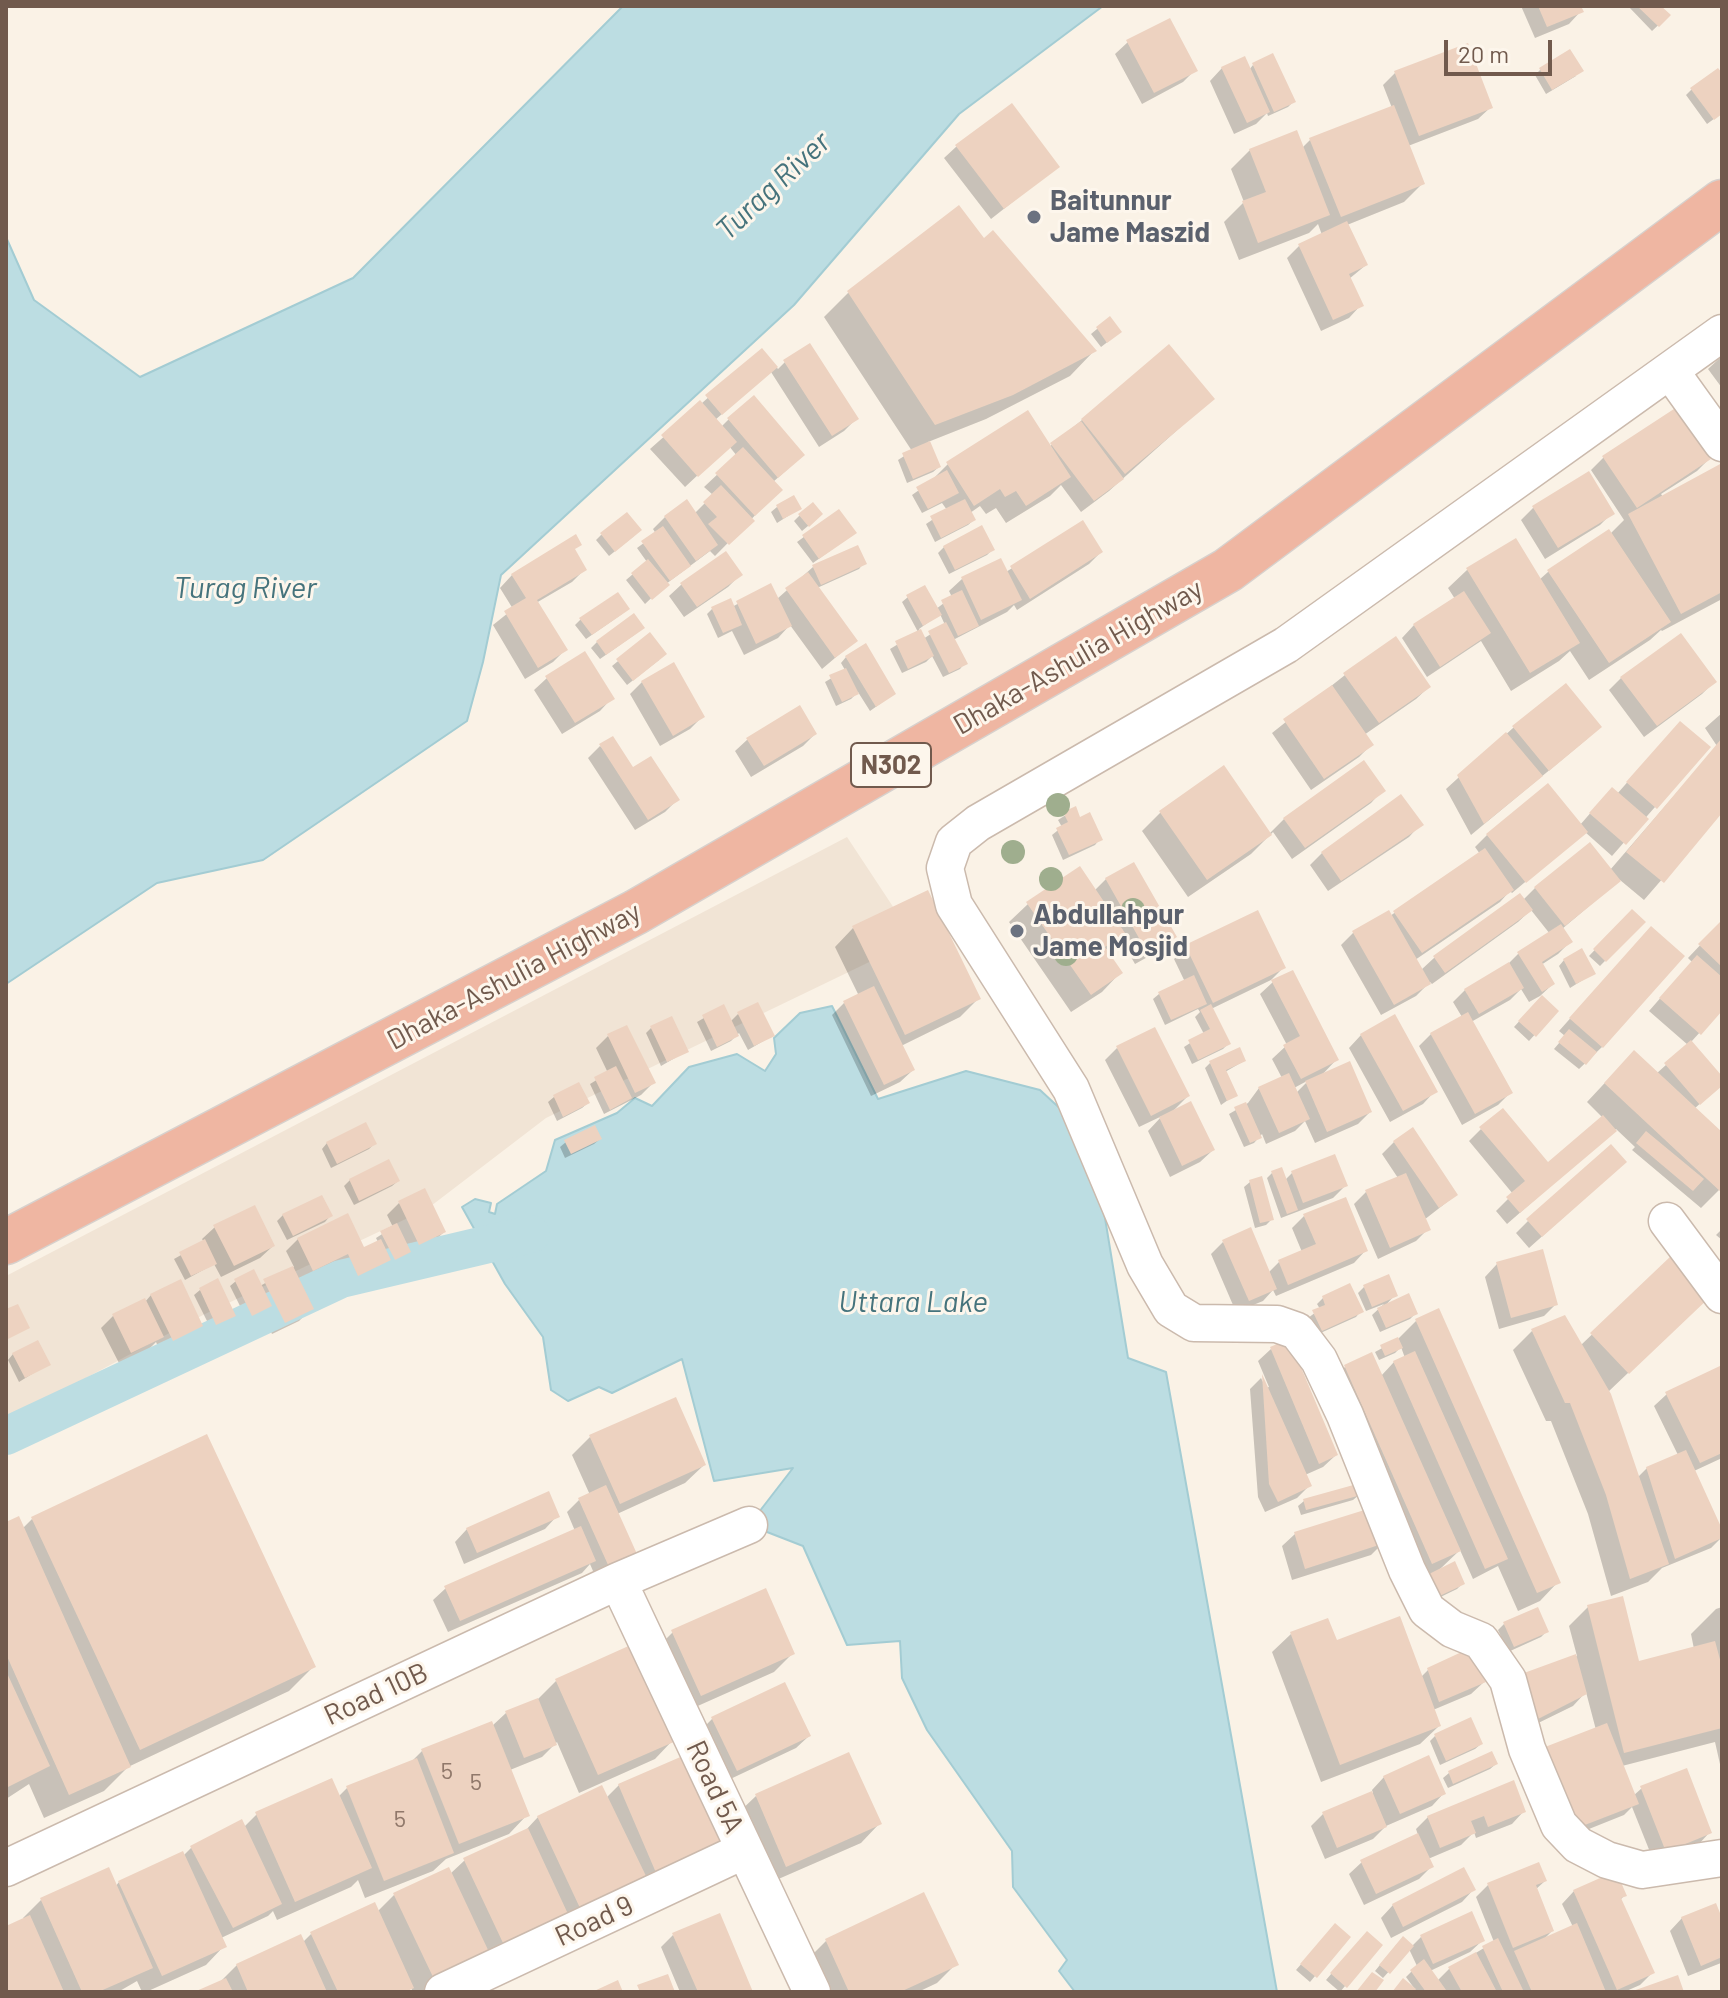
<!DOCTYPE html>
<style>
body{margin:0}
#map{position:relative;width:1728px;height:1998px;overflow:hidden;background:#faf2e6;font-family:Barlow,sans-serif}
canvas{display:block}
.frame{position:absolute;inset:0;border:8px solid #715a4d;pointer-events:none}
.scale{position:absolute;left:1444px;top:40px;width:108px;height:36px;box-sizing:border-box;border:4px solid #715a4d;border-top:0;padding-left:10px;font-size:24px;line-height:28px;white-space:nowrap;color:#715a4d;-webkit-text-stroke:6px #fdf6ec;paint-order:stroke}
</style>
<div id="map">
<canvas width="1728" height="1998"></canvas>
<div class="frame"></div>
<div class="scale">20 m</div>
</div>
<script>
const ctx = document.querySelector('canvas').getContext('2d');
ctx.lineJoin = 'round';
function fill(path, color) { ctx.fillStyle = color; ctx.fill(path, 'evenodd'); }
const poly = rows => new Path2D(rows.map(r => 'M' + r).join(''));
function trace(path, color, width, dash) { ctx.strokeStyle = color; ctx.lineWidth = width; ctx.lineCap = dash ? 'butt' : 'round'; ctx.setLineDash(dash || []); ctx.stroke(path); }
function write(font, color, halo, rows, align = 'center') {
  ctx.font = font + ' Barlow,sans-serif'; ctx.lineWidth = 6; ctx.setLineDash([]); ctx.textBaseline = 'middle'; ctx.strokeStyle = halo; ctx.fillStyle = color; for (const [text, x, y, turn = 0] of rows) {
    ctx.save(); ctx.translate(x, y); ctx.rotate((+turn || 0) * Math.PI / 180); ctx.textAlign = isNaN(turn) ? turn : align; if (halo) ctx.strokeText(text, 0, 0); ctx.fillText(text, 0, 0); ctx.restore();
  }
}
const residential = poly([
 [847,837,915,940,546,1118,427,1209,203,1315,6,1421,6,1276]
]);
const water = poly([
 [623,6,1103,6,959,114,794,305,501,575,483,662,467,721,263,860,157,883,6,984,6,237,34,300,140,377,353,278,623,6],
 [832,1006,878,1099,966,1071,1040,1090,1079,1126,1105,1218,1128,1358,1166,1372,1277,1992,1075,1992,1059,1971,1067,1960,1013,1887,1012,1851,927,1730,902,1678,900,1641,847,1645,803,1546,749,1525,793,1468,714,1481,682,1359,612,1393,599,1387,568,1401,551,1390,543,1337,505,1284,462,1207,475,1199,491,1203,489,1212,495,1214,497,1204,546,1171,555,1140,617,1113,635,1098,652,1106,689,1067,737,1054,765,1071,776,1054,774,1038,800,1013,832,1006]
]);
const shadow = poly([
 [1521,6,1579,6,1581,11,1569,24,1535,38],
 [1628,6,1658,6,1668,16,1652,31],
 [1128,42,1195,70,1183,82,1142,104,1115,54],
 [1253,65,1293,102,1288,107,1268,116,1267,113,1256,124,1234,134,1210,81,1222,68,1249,70],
 [1540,70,1576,76,1546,94,1535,75],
 [1395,73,1491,107,1478,119,1408,146,1423,183,1404,202,1347,225,1366,265,1349,279,1361,305,1349,318,1321,331,1287,258,1299,246,1322,235,1318,224,1309,233,1239,260,1224,222,1244,202,1231,169,1250,150,1302,148,1310,140,1392,108,1383,85],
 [1722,77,1722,113,1707,124,1686,95,1692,89],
 [957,146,1057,167,991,219,944,158],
 [983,241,1094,351,1070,376,986,419,928,442,939,467,933,472,907,483,898,460,912,451,824,317,849,292],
 [1109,319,1114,337,1101,347,1091,334],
 [762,350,778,369,785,362,856,419,844,431,819,447,771,372,715,420,721,427,729,419,790,467,773,482,780,490,715,556,710,551,666,584,645,604,626,580,647,562,637,548,656,534,653,529,665,517,694,514,713,495,704,487,737,456,729,446,685,487,650,449],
 [1722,356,1722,388,1708,369],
 [1212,399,1109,491,1081,512,1061,485,1050,496,1006,523,996,508,986,514,980,506,970,513,974,520,968,525,935,542,926,524,947,510,942,503,922,513,912,495,929,483,948,464,1049,447,1082,420],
 [1604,457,1709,459,1697,471,1661,494,1663,497,1722,465,1722,599,1662,631,1661,630,1650,640,1589,680,1570,651,1559,661,1511,691,1481,641,1427,677,1402,638,1414,625,1455,599,1448,588,1467,570,1515,540,1539,580,1548,572,1610,534,1624,520,1591,470],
 [777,507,799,509,777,523,771,512],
 [1533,508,1612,513,1600,525,1545,559,1521,520],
 [838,512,848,538,813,563,797,542],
 [800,515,815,520,802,531,794,521],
 [1082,523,1101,552,1089,564,1017,610,1014,605,1007,612,953,640,965,663,960,669,943,677,932,656,926,662,902,673,890,649,918,632,902,602,908,597,936,609,952,597,949,591,962,579,1000,560,1006,572],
 [940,614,945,625,923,639,919,629],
 [601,535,634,536,609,556,596,540],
 [575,537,573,551,584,570,572,582,536,603,565,650,553,662,525,679,493,625,513,609,500,588,512,575],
 [944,547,992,550,987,555,949,574,938,553],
 [864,563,859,569,817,588,855,641,822,669,790,625,778,638,744,655,732,631,718,638,707,614,712,609,732,607,770,586,777,599,813,567],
 [740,575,728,587,684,617,669,596,682,584],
 [622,614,586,639,575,625,581,619],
 [637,633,600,659,591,648,597,642],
 [650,635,659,660,627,685,612,666],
 [846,657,894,694,870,711,858,692,851,699,836,706,825,682,845,670,841,663],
 [1345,675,1429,687,1416,699,1364,735,1371,745,1359,757,1311,790,1272,733],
 [547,678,612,698,600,711,562,734,534,690],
 [1621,678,1714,682,1702,694,1644,737,1609,690],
 [642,682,702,717,690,729,660,746,630,694],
 [1565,685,1587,739,1471,835,1446,789,1513,728],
 [1722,713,1722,810,1644,900,1620,880,1562,929,1570,942,1558,954,1541,965,1553,984,1540,996,1529,1002,1521,989,1510,1000,1471,1022,1510,1093,1498,1105,1462,1125,1419,1046,1431,1034,1462,1017,1453,1002,1465,990,1505,967,1518,954,1550,934,1531,910,1518,922,1432,984,1430,982,1416,996,1381,1015,1341,945,1353,933,1390,916,1480,854,1475,847,1487,835,1580,825,1600,802,1617,794,1668,736,1655,807,1612,856,1585,832,1512,893,1510,891,1500,902,1415,960,1421,970,1434,958,1520,896,1523,900,1535,888,1610,870,1717,746,1705,728],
 [815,734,803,746,751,777,735,751,748,739],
 [600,746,633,770,677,800,665,812,635,830,588,758],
 [1383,790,1371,803,1292,859,1273,832,1251,854,1188,897,1142,831,1161,812,1269,834,1284,819],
 [1075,809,1079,820,1100,839,1095,845,1063,860,1052,835,1062,827,1058,820],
 [1421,824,1409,837,1328,891,1310,865,1322,853],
 [1106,879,1174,937,1162,949,1135,964,1119,936,1105,951,1120,973,1102,992,1071,1012,1009,922,1028,904,1094,891],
 [1632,911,1643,922,1600,966,1589,956],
 [1722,922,1722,1008,1691,1042,1722,1079,1722,1084,1694,1109,1722,1135,1722,1187,1701,1208,1632,1150,1635,1147,1616,1129,1507,1224,1496,1211,1513,1194,1469,1141,1481,1129,1548,1164,1603,1118,1587,1102,1615,1072,1656,1074,1688,1045,1649,1011,1692,962,1688,958],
 [853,928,978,999,960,1017,901,1046,913,1070,900,1082,871,1096,832,1015,844,1003,859,996,835,947],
 [1639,941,1602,1047,1579,1069,1554,1049,1565,1036,1559,1031],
 [1186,947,1283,968,1271,980,1211,1009,1228,1044,1223,1049,1192,1064,1184,1047,1204,1034,1195,1017,1200,1012,1198,1009,1165,1025,1153,999,1159,994,1185,982,1174,959],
 [1564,960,1594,973,1570,988,1559,966],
 [1273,982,1337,1059,1320,1077,1370,1112,1358,1124,1315,1143,1305,1121,1295,1131,1266,1144,1262,1134,1254,1143,1244,1147,1229,1114,1248,1103,1259,1088,1282,1078,1272,1059,1287,1045,1260,994],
 [1307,1081,1307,1082,1296,1093,1294,1088],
 [1541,997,1556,1011,1529,1041,1514,1027],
 [723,1007,730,1022,738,1014,772,1036,748,1050,739,1033,731,1041,711,1051,697,1022],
 [651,1028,687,1051,661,1066,646,1033],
 [1361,1035,1435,1091,1423,1104,1390,1122,1349,1048],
 [608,1036,653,1083,641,1095,604,1114,590,1084,608,1073,596,1048],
 [1117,1048,1188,1096,1172,1112,1213,1150,1200,1162,1170,1177,1148,1131,1162,1116,1139,1127,1105,1060],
 [1244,1061,1225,1072,1235,1095,1221,1105,1205,1068,1211,1062],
 [554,1097,588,1103,582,1108,557,1121,548,1102],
 [600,1139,594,1144,565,1158,560,1147,566,1142],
 [1394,1142,1456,1195,1424,1220,1428,1229,1416,1241,1378,1259,1354,1204,1366,1192,1398,1178,1382,1154],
 [327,1143,374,1144,369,1149,331,1168,322,1149],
 [1272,1173,1285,1180,1292,1173,1345,1186,1333,1198,1281,1218,1267,1178],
 [1612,1174,1529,1248,1516,1233,1528,1221],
 [350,1180,398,1181,392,1186,354,1205,344,1186],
 [1250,1182,1272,1219,1266,1225,1255,1228,1244,1187],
 [399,1203,444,1232,431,1244,389,1264,387,1261,352,1280,343,1261,299,1283,311,1309,299,1321,272,1334,262,1312,247,1320,230,1286,236,1281,260,1286,294,1267,286,1251,298,1239,353,1254,378,1242,376,1238,393,1227,387,1215],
 [283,1215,330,1216,325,1222,287,1240,277,1221],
 [1304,1216,1366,1250,1354,1263,1276,1296,1273,1290,1263,1301,1236,1312,1211,1254,1223,1242,1268,1273,1279,1262,1302,1252,1292,1228],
 [215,1227,273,1246,260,1258,221,1277,214,1264,185,1280,174,1259,204,1242,202,1239],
 [1722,1229,1722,1240,1716,1235],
 [1672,1258,1690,1314,1608,1392,1637,1478,1647,1468,1678,1455,1654,1406,1667,1394,1722,1368,1722,1458,1694,1471,1722,1537,1711,1548,1662,1568,1648,1582,1611,1596,1588,1514,1551,1421,1546,1421,1513,1350,1532,1331,1581,1345],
 [1497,1264,1556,1304,1544,1316,1499,1329,1485,1277],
 [1349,1286,1361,1311,1356,1317,1316,1335,1308,1318,1320,1309,1317,1304,1323,1298],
 [1364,1287,1395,1295,1385,1306,1416,1313,1410,1319,1380,1332,1372,1315,1384,1304,1366,1311,1358,1293],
 [200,1290,234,1315,211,1329,194,1295],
 [151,1295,201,1325,189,1338,160,1351,156,1342,149,1349,119,1363,101,1328,113,1316,145,1302],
 [1438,1311,1558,1582,1540,1601,1518,1611,1498,1566,1473,1579,1460,1550,1439,1570,1463,1583,1457,1589,1426,1604,1326,1385,1345,1367,1381,1376,1394,1362,1405,1358,1401,1347,1395,1353,1379,1360,1375,1352,1397,1340,1416,1321],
 [1288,1341,1336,1455,1323,1467,1305,1475,1309,1486,1297,1498,1265,1512,1258,1497,1250,1389,1261,1378,1266,1388,1269,1387,1258,1361,1271,1349],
 [13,1354,48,1364,19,1382,8,1360],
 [590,1437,704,1465,685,1483,617,1514,635,1554,596,1578,590,1564,582,1573,448,1632,433,1600,446,1588,575,1531,567,1512,579,1500,590,1495,572,1455],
 [1359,1495,1353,1500,1301,1515,1298,1506,1304,1501],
 [557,1516,545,1529,464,1564,455,1542,467,1529],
 [32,1519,314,1666,289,1691,128,1767,104,1791,44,1818,29,1784,6,1799,6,1524,22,1529],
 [1295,1534,1383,1543,1371,1555,1292,1580,1282,1546],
 [1588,1607,1637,1663,1694,1649,1691,1634,1716,1609,1722,1607,1722,1773,1715,1742,1622,1766,1633,1796,1642,1788,1710,1832,1698,1845,1654,1862,1632,1807,1624,1815,1564,1839,1596,1730,1586,1692,1573,1706,1526,1729,1525,1675,1577,1656,1569,1626],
 [1537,1609,1547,1631,1541,1637,1508,1652,1498,1630,1504,1624],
 [673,1632,793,1653,774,1672,682,1713,654,1651],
 [1291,1634,1336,1643,1421,1677,1428,1670,1484,1682,1471,1694,1433,1710,1439,1726,1420,1744,1321,1782,1272,1652],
 [557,1680,673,1740,655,1759,579,1793,557,1742,542,1757,510,1770,527,1815,509,1834,446,1859,433,1871,365,1898,358,1880,351,1887,277,1920,273,1911,268,1916,221,1938,224,1946,206,1965,146,1992,142,1992,137,1981,118,1992,6,1992,6,1928,24,1920,23,1918,42,1899,115,1887,119,1882,183,1856,191,1848,244,1827,257,1814,338,1797,347,1788,410,1763,422,1751,492,1726,506,1713,537,1700],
 [784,1684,809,1736,796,1748,724,1782,700,1731,712,1719],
 [1435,1736,1481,1744,1475,1749,1440,1765,1430,1741],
 [848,1754,879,1824,861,1843,767,1884,737,1814,756,1796],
 [1491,1754,1496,1764,1490,1769,1448,1788,1443,1778,1449,1773],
 [1384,1777,1444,1793,1432,1806,1386,1826,1373,1839,1325,1859,1311,1826,1323,1814,1373,1793,1372,1790],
 [619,1785,721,1846,423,1992,413,1992,411,1988,407,1992,199,1992,219,1983,237,1965,303,1942,312,1933,377,1912,394,1895,450,1874,465,1860,524,1832,538,1817,606,1798],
 [1524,1811,1512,1824,1476,1838,1474,1832,1461,1845,1428,1859,1431,1867,1419,1879,1364,1905,1349,1874,1362,1862,1418,1835,1416,1829,1428,1817],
 [1545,1881,1535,1890,1552,1931,1543,1940,1573,1927,1562,1904,1574,1891,1625,1895,1620,1900,1652,1973,1640,1985,1624,1992,1417,1992,1414,1988,1411,1992,1393,1992,1414,1988,1406,1977,1417,1966,1409,1949,1383,1978,1375,1971,1397,1944,1411,1947,1421,1937,1483,1940,1470,1952,1430,1971,1437,1981,1449,1969,1494,1942,1476,1897,1488,1885],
 [1474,1889,1462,1902,1391,1938,1381,1918,1393,1905],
 [924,1895,956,1964,937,1983,918,1992,822,1992,807,1960,826,1941],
 [1682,1918,1722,1924,1721,1963,1688,1976,1670,1931],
 [1330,1931,1315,1976,1310,1982,1296,1970],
 [673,1935,751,1992,680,1992,661,1947],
 [1361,1939,1345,1986,1340,1992,1326,1980]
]);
const canal = poly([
 [6,1436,341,1279,531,1234]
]);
const building = poly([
 [1538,6,1581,6,1584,12,1547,27],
 [1637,6,1661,6,1671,15,1659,27],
 [1170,18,1198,71,1154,93,1126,40],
 [1468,43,1493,108,1419,136,1394,71],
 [1570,49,1584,71,1552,90,1539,68],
 [1273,53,1296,102,1274,112,1252,63],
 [1245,56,1270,112,1247,123,1221,67],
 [1718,68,1722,73,1722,114,1714,120,1690,88],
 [1012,103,1060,167,1004,209,955,145],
 [1394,105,1425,184,1341,217,1309,138],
 [1297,130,1330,215,1258,243,1242,201,1266,192,1249,149],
 [959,205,984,238,993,230,1097,351,1013,395,935,425,847,291],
 [1347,221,1368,265,1349,274,1364,306,1333,320,1298,244],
 [1110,316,1122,332,1107,343,1096,327],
 [810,343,859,419,832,436,783,360],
 [1169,344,1215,399,1125,474,1081,419],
 [762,348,778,367,722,415,705,395],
 [754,395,805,455,778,478,727,418],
 [700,400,737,442,698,477,661,435],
 [1677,407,1711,459,1637,508,1602,456],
 [1028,410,1071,477,1026,506,1016,491,1005,497,1000,489,974,506,946,462],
 [1081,421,1124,479,1094,501,1050,443],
 [930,441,941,467,913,479,902,453],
 [743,447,783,490,755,516,715,473],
 [1722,463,1722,592,1681,614,1628,514],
 [947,470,959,493,928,509,916,487],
 [1589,471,1615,514,1558,548,1532,506],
 [721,485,755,521,729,545,708,524,717,517,703,502],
 [794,495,802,509,783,519,776,505],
 [687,499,718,545,696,561,664,516],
 [965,499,976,520,941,538,930,516],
 [813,502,823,514,809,527,798,514],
 [839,509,857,533,819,559,802,535],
 [627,512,642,530,615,552,600,533],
 [1083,520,1103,552,1030,599,1010,566],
 [982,525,995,550,955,570,943,546],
 [663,526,691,566,670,581,641,541],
 [1609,529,1671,622,1609,663,1547,570],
 [576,534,582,545,575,549,587,570,537,600,568,650,538,668,504,611,526,598,511,574],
 [1516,538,1580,643,1530,673,1466,568],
 [858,545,867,564,821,585,812,565],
 [726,551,743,575,697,607,680,583],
 [1001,558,1022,600,981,620,961,577],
 [648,559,670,585,652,600,631,573],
 [808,572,858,641,835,658,785,588],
 [771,583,792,626,756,644,736,601],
 [925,585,942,615,923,626,906,595],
 [962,590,979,626,958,636,941,600],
 [1464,591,1491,633,1440,667,1413,624],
 [618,592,630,609,592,635,579,618],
 [731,598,742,625,723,633,711,607],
 [634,613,645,628,606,655,596,641],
 [946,622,968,664,949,673,928,631],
 [921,629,934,656,908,669,895,641],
 [650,632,667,654,633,681,616,659],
 [1681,633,1717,682,1657,726,1620,677],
 [1396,636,1431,687,1379,723,1343,673],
 [866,643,896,694,876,707,845,656],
 [585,651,615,699,575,723,545,676],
 [674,662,705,717,673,736,641,681],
 [846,668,859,694,842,702,829,675],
 [1566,683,1602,727,1549,771,1512,726],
 [1332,685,1374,745,1324,779,1283,719],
 [800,705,817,734,764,766,746,738],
 [1680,721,1711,747,1657,809,1626,782],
 [1506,732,1543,776,1484,824,1457,775],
 [613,736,633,767,651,756,680,800,648,820,599,744],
 [1722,738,1722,813,1664,883,1626,852],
 [1364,760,1386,791,1305,848,1283,818],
 [1224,765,1272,835,1207,880,1159,811],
 [1548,783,1588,832,1526,883,1486,834],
 [1612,787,1649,819,1626,845,1589,813],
 [1401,794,1424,825,1341,881,1321,852],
 [1076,806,1080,817,1090,812,1103,840,1069,855,1056,828,1068,822,1063,812],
 [1590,842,1621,881,1565,926,1534,887],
 [1485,848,1514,890,1422,953,1393,911],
 [1134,862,1177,937,1148,954,1105,878],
 [1080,866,1125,933,1105,947,1123,973,1091,995,1026,902],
 [928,890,981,999,905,1035,852,926],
 [1520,893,1533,910,1445,973,1433,956],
 [1632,909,1646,922,1606,962,1593,949],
 [1258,910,1286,968,1213,1003,1185,945],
 [1389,910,1431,984,1394,1005,1352,931],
 [1722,920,1722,967,1698,944],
 [1561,924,1573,942,1542,962,1555,984,1542,992,1517,952],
 [1651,926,1685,956,1603,1048,1569,1018],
 [1582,948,1596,974,1576,984,1563,959],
 [1697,955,1722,977,1722,1011,1701,1035,1659,998],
 [1509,962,1524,988,1479,1014,1464,989],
 [1293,970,1339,1060,1301,1079,1283,1045,1300,1036,1271,980],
 [1194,975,1207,1004,1171,1020,1158,992],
 [874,986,915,1070,884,1085,843,1001],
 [1542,995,1559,1011,1536,1037,1518,1021],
 [758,1002,775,1036,754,1046,737,1012],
 [724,1004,739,1036,717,1047,702,1015],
 [1211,1004,1231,1044,1198,1060,1188,1040,1210,1029,1200,1010],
 [1468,1012,1513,1093,1475,1114,1430,1033],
 [1395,1014,1438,1092,1403,1111,1360,1034],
 [672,1016,689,1052,667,1062,650,1026],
 [627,1025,656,1083,635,1093,607,1034],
 [1155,1027,1190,1096,1151,1116,1116,1046],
 [1569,1029,1597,1052,1586,1065,1558,1042],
 [1691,1040,1722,1076,1722,1086,1700,1105,1664,1063],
 [1240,1047,1246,1061,1226,1070,1238,1096,1227,1101,1209,1061],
 [1634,1050,1722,1132,1722,1193,1604,1083],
 [1350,1061,1372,1112,1327,1132,1305,1081],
 [616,1066,632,1098,610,1110,594,1077],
 [1289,1073,1310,1119,1279,1133,1258,1087],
 [579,1082,590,1103,563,1117,553,1095],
 [1191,1101,1215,1150,1182,1166,1159,1117],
 [1246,1102,1262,1138,1250,1143,1234,1107],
 [1503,1108,1548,1162,1603,1115,1617,1131,1520,1213,1506,1197,1525,1181,1479,1127],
 [366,1122,377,1144,337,1164,326,1142],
 [595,1125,602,1139,571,1154,564,1140],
 [1413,1127,1458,1195,1439,1208,1393,1141],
 [1646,1131,1704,1179,1693,1191,1636,1143],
 [1611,1144,1627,1162,1542,1237,1526,1219],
 [1335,1154,1348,1186,1303,1203,1291,1171],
 [389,1159,400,1181,359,1201,349,1179],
 [1282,1167,1298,1210,1287,1214,1271,1171],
 [1406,1173,1431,1230,1390,1248,1365,1190],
 [1262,1176,1274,1220,1260,1223,1249,1180],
 [425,1188,446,1232,419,1245,398,1201],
 [322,1195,333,1216,293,1236,282,1214],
 [1346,1197,1368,1251,1288,1285,1278,1260,1316,1244,1303,1214],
 [255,1205,275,1246,234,1266,213,1225],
 [348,1213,364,1247,381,1239,391,1260,358,1276,348,1254,313,1271,297,1238],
 [397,1223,411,1252,395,1260,380,1231],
 [1251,1227,1277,1289,1249,1301,1222,1240],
 [205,1239,217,1264,191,1276,179,1252],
 [1543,1249,1558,1305,1511,1318,1496,1262],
 [1672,1255,1711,1296,1629,1374,1590,1333],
 [293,1266,314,1309,285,1323,263,1279],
 [254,1269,272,1306,252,1316,234,1279],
 [1389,1274,1398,1296,1372,1307,1363,1285],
 [218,1278,236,1316,216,1325,199,1288],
 [181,1279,203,1326,173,1341,150,1294],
 [1350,1283,1364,1312,1322,1331,1312,1310,1325,1305,1322,1296],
 [1409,1293,1418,1314,1386,1328,1377,1308],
 [145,1298,164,1337,131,1353,112,1314],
 [18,1304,30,1328,6,1340,6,1309],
 [1439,1308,1561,1583,1537,1593,1415,1319],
 [1565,1315,1611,1394,1669,1564,1630,1579,1606,1495,1570,1403,1565,1403,1531,1329],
 [1398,1337,1403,1348,1385,1356,1380,1345],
 [1289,1339,1338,1455,1319,1464,1270,1347],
 [38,1340,51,1365,25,1378,12,1353],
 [1415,1351,1508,1559,1485,1569,1393,1361],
 [1372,1352,1461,1551,1432,1564,1344,1365],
 [1722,1365,1722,1453,1700,1463,1665,1392],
 [1262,1374,1312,1486,1278,1502,1269,1484],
 [676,1397,706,1465,620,1504,589,1435],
 [207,1434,316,1667,140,1750,31,1517],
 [1686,1450,1722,1529,1722,1538,1675,1559,1646,1467],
 [1357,1484,1361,1495,1306,1510,1303,1499],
 [606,1485,637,1554,609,1567,578,1498],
 [549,1491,560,1517,477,1553,466,1528],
 [1374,1507,1385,1543,1305,1569,1294,1532],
 [19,1516,131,1767,69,1795,6,1654,6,1522],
 [581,1526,596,1561,460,1621,444,1586],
 [1455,1561,1465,1584,1431,1600,1421,1578],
 [766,1588,795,1654,701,1696,671,1630],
 [1623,1596,1639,1661,1715,1641,1722,1667,1722,1728,1624,1753,1587,1605],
 [1538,1607,1549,1632,1514,1647,1503,1622],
 [1400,1616,1441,1726,1340,1765,1290,1632,1328,1618,1337,1640],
 [633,1644,676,1741,598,1775,555,1679],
 [1466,1650,1486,1682,1439,1702,1427,1668],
 [1576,1654,1587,1694,1538,1719,1524,1673],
 [6,1671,50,1766,6,1788],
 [785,1682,811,1736,737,1771,711,1717],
 [538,1698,557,1745,524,1758,505,1711],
 [1471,1717,1483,1744,1446,1761,1434,1734],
 [492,1721,530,1816,459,1844,421,1749],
 [1607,1723,1639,1804,1577,1828,1545,1747],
 [1492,1751,1498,1764,1453,1784,1448,1771],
 [849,1752,882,1824,786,1867,755,1794],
 [685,1755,724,1846,657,1875,618,1784],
 [1429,1755,1446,1794,1400,1814,1383,1776],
 [417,1758,454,1853,384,1881,346,1786],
 [1687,1768,1712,1833,1666,1852,1640,1786],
 [332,1778,372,1868,295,1902,255,1812],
 [1514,1780,1526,1812,1488,1827,1484,1816,1471,1821,1476,1833,1440,1848,1427,1816],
 [602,1785,646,1876,580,1908,537,1816],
 [1372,1791,1387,1827,1337,1848,1322,1812],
 [242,1819,282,1904,233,1928,190,1846],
 [528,1828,568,1914,504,1945,463,1858],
 [1418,1833,1434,1867,1376,1894,1360,1860],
 [183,1851,227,1947,162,1976,118,1881],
 [1539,1862,1547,1881,1536,1885,1554,1931,1513,1948,1487,1883],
 [109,1867,153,1968,98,1992,82,1992,40,1898],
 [449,1867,489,1952,434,1979,393,1893],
 [1464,1867,1476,1890,1403,1927,1392,1904],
 [1616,1871,1627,1896,1621,1898,1655,1973,1617,1990,1573,1890],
 [924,1892,959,1965,900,1992,849,1992,825,1939],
 [375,1902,414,1988,405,1992,338,1992,310,1932],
 [1716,1903,1722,1918,1722,1957,1701,1966,1681,1917],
 [1472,1911,1485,1941,1433,1964,1420,1935],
 [720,1913,753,1992,698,1992,672,1933],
 [30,1915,64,1992,6,1992,6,1926],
 [1335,1923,1351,1937,1317,1978,1300,1964],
 [1577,1923,1606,1992,1532,1992,1514,1951],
 [1367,1931,1383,1945,1347,1988,1330,1973],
 [301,1934,327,1992,248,1992,236,1964],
 [1403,1936,1414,1946,1390,1974,1379,1965],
 [1498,1938,1524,1992,1503,1992,1482,1946],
 [1476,1952,1497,1992,1462,1992,1448,1967],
 [1424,1959,1446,1990,1443,1992,1426,1992,1410,1970],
 [1372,1972,1384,1980,1375,1992,1356,1992],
 [668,1974,675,1992,640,1992,637,1985],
 [1678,1975,1684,1992,1630,1992],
 [226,1978,233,1992,194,1992],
 [1403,1978,1416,1989,1413,1992,1392,1992],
 [618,1980,623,1992,592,1992]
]);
const street = poly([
 [1722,333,1286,645,978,823,954,842,945,868,954,905,1071,1089,1145,1265,1171,1309,1194,1323,1277,1324,1297,1331,1319,1360,1345,1415,1407,1570,1427,1610,1452,1629,1481,1641,1508,1680,1527,1749,1559,1825,1578,1845,1607,1860,1642,1870,1722,1858],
 [1671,372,1722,443],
 [1667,1221,1722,1295],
 [618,1581,812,1992],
 [6,1868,618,1581,749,1525],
 [443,1992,745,1850]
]);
const highway = poly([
 [6,1242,636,912,1228,570,1722,202]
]);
const trees = [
 [1058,805],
 [1013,852],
 [1051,879],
 [1133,910],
 [1066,954]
];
const markers = [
 [1034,217,8,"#6b7280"],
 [1017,931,8,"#6b7280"]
];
const numberNames = [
 ["5",447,1771],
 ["5",476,1782],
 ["5",400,1819]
];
const shields = [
 [891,765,80]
];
const shieldNames = [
 ["N302",891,765]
];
const worshipNames = [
 ["Baitunnur",1050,201],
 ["Jame Maszid",1050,233],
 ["Abdullahpur",1033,915],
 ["Jame Mosjid",1033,947]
];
const streetNames = [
 ["Dhaka-Ashulia Highway",1078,657,-30],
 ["Dhaka-Ashulia Highway",514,976,-28],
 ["Road 10B",376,1694,-25],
 ["Road 5A",715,1787,65],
 ["Road 9",594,1921,-25]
];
const waterNames = [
 ["Turag River",773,186,-43],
 ["Turag River",245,588],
 ["Uttara Lake",913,1302]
];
fill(residential, '#f1e4d5');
fill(water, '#bcdde2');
trace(water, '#a3ccd3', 2);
fill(shadow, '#0003');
trace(canal, '#bcdde2', 38);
fill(building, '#edd2c0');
trace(street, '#cbbaad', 39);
trace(highway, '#d7d1cd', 47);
trace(street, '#fff', 36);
trace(highway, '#efb6a2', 44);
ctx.fillStyle = '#9fae8e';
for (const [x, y] of trees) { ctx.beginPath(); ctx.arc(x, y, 12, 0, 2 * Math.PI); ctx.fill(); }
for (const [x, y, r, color] of markers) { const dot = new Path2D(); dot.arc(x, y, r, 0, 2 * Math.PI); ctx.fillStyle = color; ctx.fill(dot); trace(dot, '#fdf6ec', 3); }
write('24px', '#90786a', null, numberNames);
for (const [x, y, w] of shields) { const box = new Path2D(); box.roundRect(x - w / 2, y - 22, w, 44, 6); ctx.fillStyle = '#fdf6ec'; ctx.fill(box); trace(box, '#715a4d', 2); }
write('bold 26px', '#715a4d', null, shieldNames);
write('bold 28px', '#5b616d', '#fdf6ec', worshipNames, 'left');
write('28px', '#715a4d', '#fdf6ec', streetNames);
write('italic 30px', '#45737c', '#fdf6ec', waterNames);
</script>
